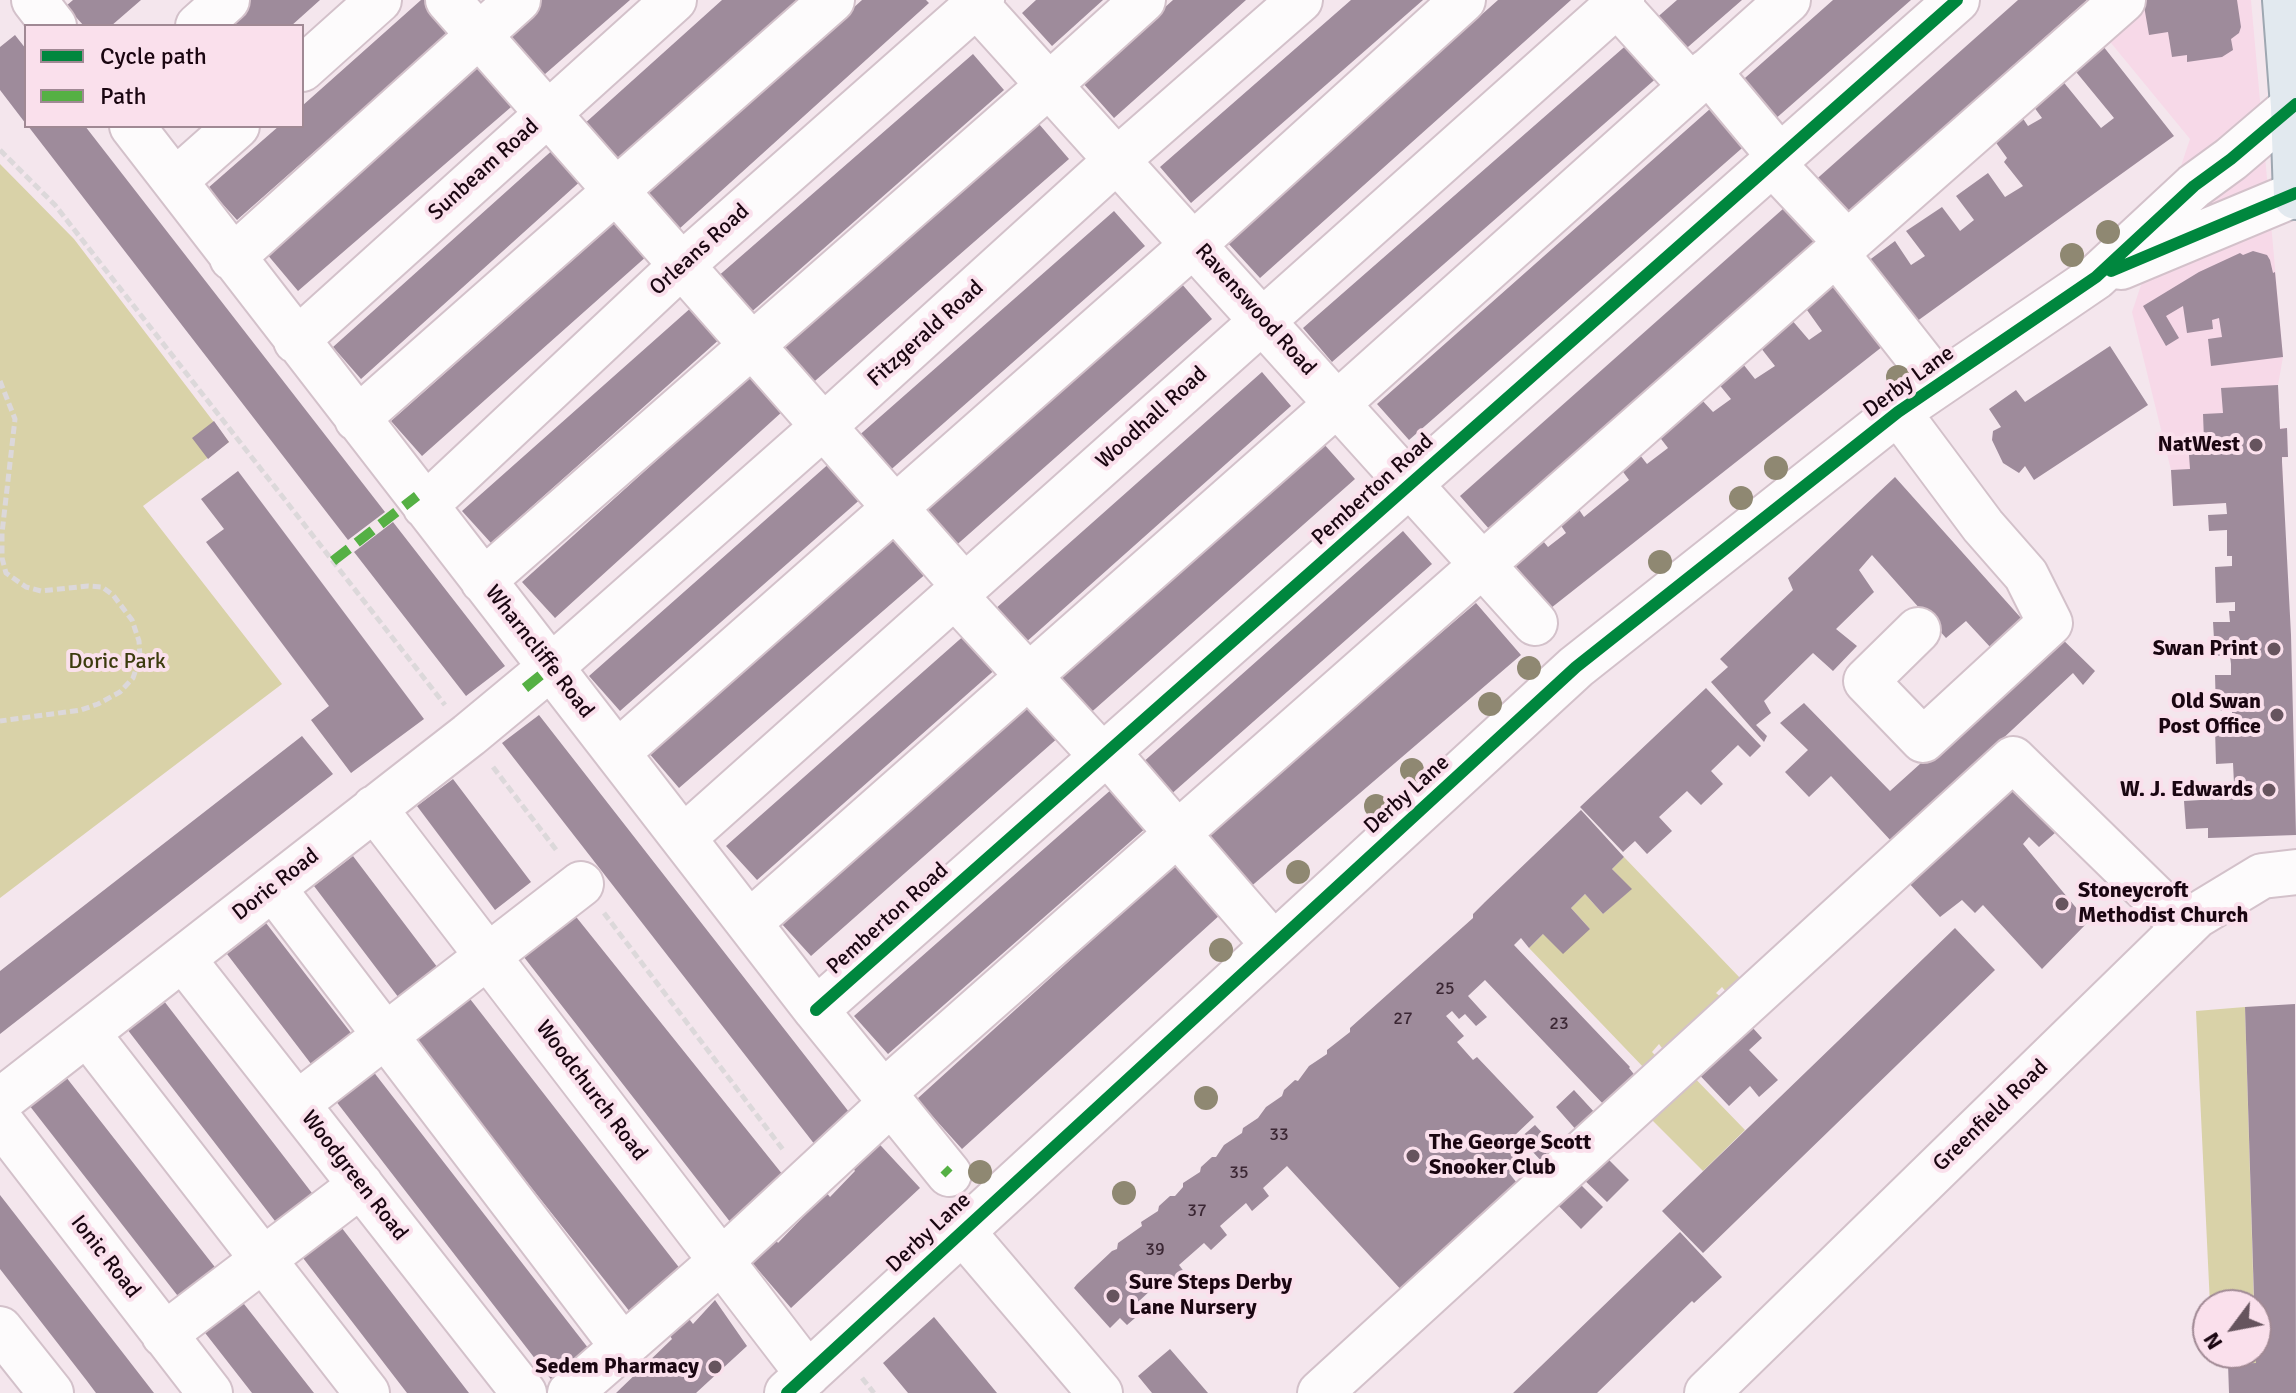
<!DOCTYPE html>
<style>
body{margin:0}
#map{position:relative;width:2296px;height:1393px;overflow:hidden;background:#f4e6ed;font-family:Signika,sans-serif}
canvas{display:block}
.legend{position:absolute;left:24px;top:24px;width:280px;height:104px;box-sizing:border-box;background:#fae0ec;border:2px solid #a08994;margin:0;padding:10px 14px;list-style:none;font-size:24px;color:#1a0611}
.legend li{display:flex;align-items:center;gap:16px;height:40px}
.legend b{width:40px;border:2px solid #a08994}
.north{position:absolute;left:2192px;top:1289px;width:80px;height:80px;box-sizing:border-box;background:#fae0ec;border:2px solid #a08994;border-radius:50%;rotate:238deg;font-size:22px;font-weight:700;line-height:32px;text-align:center;color:#1a0611}
.north::after{content:'';display:block;margin:auto;width:28px;height:36px;background:#66545e;clip-path:polygon(50% 0,100% 100%,50% 72%,0 100%)}
</style>
<div id="map">
<canvas width="2296" height="1393"></canvas>
<ul class="legend">
<li><b style="height:10px;background:#00873e"></b>Cycle path</li>
<li><b style="height:10px;background:#55b044"></b>Path</li>
</ul>
<div class="north">N</div>
</div>
<script>
const ctx = document.querySelector('canvas').getContext('2d');
ctx.lineJoin = 'round';
function fill(path, color) { ctx.fillStyle = color; ctx.fill(path, 'evenodd'); }
const poly = rows => new Path2D(rows.map(r => 'M' + r).join(''));
function trace(path, color, width, dash) { ctx.strokeStyle = color; ctx.lineWidth = width; ctx.lineCap = dash ? 'butt' : 'round'; ctx.setLineDash(dash || []); ctx.stroke(path); }
function write(font, color, halo, rows, align = 'center') {
  ctx.font = font + ' Signika,sans-serif'; ctx.lineWidth = 8; ctx.setLineDash([]); ctx.textBaseline = 'middle'; ctx.strokeStyle = halo; ctx.fillStyle = color; for (const [text, x, y, turn = 0] of rows) {
    ctx.save(); ctx.translate(x, y); ctx.rotate((+turn || 0) * Math.PI / 180); ctx.textAlign = isNaN(turn) ? turn : align; if (halo) ctx.strokeText(text, 0, 0); ctx.fillText(text, 0, 0); ctx.restore();
  }
}
const built = poly([
 [2134,0,2251,0,2283,357,2278,385,2280,428,2287,428,2288,457,2282,458,2284,500,2173,506,2171,470,2132,312,2190,139,2102,32]
]);
const green = poly([
 [0,164,74,239,229,442,143,506,282,684,0,898],
 [1624,857,1741,979,1727,993,1722,987,1716,993,1722,998,1665,1052,1659,1044,1652,1052,1658,1058,1646,1070,1529,948,1543,934,1590,929,1571,908,1585,894,1603,914,1631,889,1612,869],
 [2245,1007,2254,1305,2210,1305,2196,1011],
 [1685,1068,1745,1130,1703,1171,1641,1109],
 [2212,1353,2256,1353,2256,1363,2212,1363]
]);
const building = poly([
 [73,0,141,0,111,26,84,26,66,6],
 [236,0,320,0,291,26,206,26],
 [421,0,439,0,460,23,237,220,208,188,279,126,302,126,302,106],
 [533,0,630,0,529,88,487,40],
 [722,0,798,0,607,172,573,134],
 [862,0,926,0,929,3,668,239,637,204],
 [1036,0,1103,0,1052,46,1022,13],
 [1173,0,1246,0,1114,118,1082,82],
 [1351,0,1423,0,1191,203,1160,167],
 [1498,0,1571,0,1260,278,1227,242],
 [1677,0,1742,0,1673,60,1645,28],
 [1833,0,1911,0,1409,440,1377,404],
 [2018,0,2087,0,1490,530,1460,496],
 [2143,0,2237,0,2241,27,2239,33,2231,39,2233,50,2222,57,2187,62,2187,55,2172,57,2168,32,2149,35],
 [2092,32,2174,136,1902,332,1860,267,1895,241,1911,265,1925,256,1906,231,1942,207,1960,231,1974,220,1956,196,1988,173,2005,197,2023,186,2004,162,2007,158,1987,130,2014,105,2028,126,2042,118,2031,103,2061,79,2101,128,2114,118,2063,56],
 [15,35,26,49,26,124,0,90,0,47],
 [1638,35,1668,68,1332,362,1303,328],
 [487,51,525,95,298,291,261,247],
 [973,54,1004,90,740,322,708,285],
 [1039,124,1069,159,800,394,770,360],
 [28,126,85,126,385,512,348,540],
 [566,138,594,169,361,379,333,347],
 [1114,211,1145,246,878,481,847,446],
 [627,212,657,247,422,456,391,421],
 [2253,251,2267,255,2270,260,2273,273,2275,272,2283,357,2211,366,2208,339,2222,337,2219,318,2212,320,2213,329,2187,333,2183,306,2166,316,2179,338,2166,346,2143,306,2199,272,2240,253,2243,255],
 [1838,280,1892,339,1551,608,1512,562,1539,536,1548,547,1566,533,1555,517,1573,501,1584,517,1629,480,1613,458,1630,442,1647,464,1668,448,1655,431,1701,399,1713,412,1731,399,1713,377,1739,359,1755,379,1775,366,1757,343,1791,319,1809,340,1822,331,1802,303],
 [1181,283,1212,319,943,557,911,522],
 [702,298,731,329,491,543,462,511],
 [2110,346,2148,405,2034,480,2025,466,2019,473,2003,463,1992,440,1993,431,2001,427,1989,409,2016,390,2025,402],
 [761,366,794,401,555,618,522,582],
 [1262,372,1291,406,1015,652,985,618],
 [2278,385,2280,429,2287,428,2288,457,2282,457,2282,462,2291,635,2296,835,2208,838,2208,828,2186,829,2184,801,2217,799,2216,784,2234,784,2233,763,2216,764,2215,729,2232,729,2232,710,2216,711,2215,675,2231,675,2231,664,2230,656,2215,656,2213,622,2230,622,2229,611,2235,611,2235,602,2216,603,2215,567,2232,566,2232,556,2227,556,2227,530,2209,531,2208,515,2227,514,2226,503,2173,506,2171,470,2190,469,2188,441,2204,440,2203,414,2223,413,2221,388],
 [214,421,229,442,208,459,192,438],
 [1323,443,1355,479,1078,724,1045,687],
 [841,453,872,489,620,711,589,676],
 [238,471,424,719,351,773,311,720,329,706,206,542,224,529,201,499],
 [1895,477,2021,618,1992,649,1966,621,1946,638,1872,555,1859,570,1874,592,1836,629,1857,646,1833,671,1813,653,1764,701,1771,713,1756,725,1767,736,1764,742,1711,682,1728,667,1720,659,1793,590,1788,578],
 [393,522,505,666,466,696,354,552],
 [905,529,936,565,679,788,648,752],
 [1403,531,1432,564,1160,804,1132,772],
 [1476,603,1521,655,1241,895,1196,842],
 [976,625,1007,659,757,880,726,846],
 [2054,631,2095,671,2083,685,2073,673,1892,842,1831,776,1809,797,1785,772,1808,750,1780,723,1804,703,1890,791,2032,663],
 [1706,688,1761,746,1750,757,1738,745,1711,771,1723,784,1701,805,1687,791,1659,817,1672,831,1647,854,1635,841,1623,852,1580,807],
 [1039,696,1068,729,811,956,781,923],
 [539,715,856,1121,819,1150,502,743],
 [302,736,333,774,0,1034,0,971],
 [2011,769,2064,825,2039,847,2029,837,2023,844,2088,922,2042,969,1983,905,1975,913,1962,900,1940,917,1897,870],
 [453,779,531,882,495,910,417,806],
 [1121,781,1155,820,888,1054,854,1016],
 [1581,810,1624,857,1612,869,1632,889,1603,914,1585,894,1571,908,1590,929,1563,954,1543,934,1529,948,1521,938,1514,945,1630,1067,1629,1068,1637,1078,1606,1107,1485,980,1468,996,1487,1017,1476,1026,1465,1014,1459,1019,1452,1011,1446,1016,1464,1036,1457,1042,1473,1060,1477,1057,1534,1117,1513,1137,1523,1149,1516,1155,1522,1162,1509,1173,1521,1188,1405,1294,1287,1166,1263,1188,1269,1196,1252,1211,1246,1203,1220,1226,1227,1235,1211,1250,1204,1243,1179,1265,1185,1273,1169,1288,1162,1281,1153,1288,1136,1304,1143,1311,1127,1325,1120,1318,1110,1328,1074,1288,1077,1284,1112,1251,1117,1249,1118,1243,1142,1226,1141,1222,1158,1211,1159,1206,1170,1196,1175,1196,1183,1187,1183,1183,1200,1172,1201,1167,1212,1157,1216,1157,1224,1145,1242,1133,1243,1128,1258,1118,1266,1107,1282,1096,1284,1090,1295,1080,1298,1081,1309,1066,1327,1054,1327,1050,1350,1032,1350,1028,1473,918,1473,914,1485,902],
 [1187,854,1232,904,962,1149,917,1099],
 [353,856,444,976,405,1006,314,886],
 [565,903,791,1185,738,1232,513,943],
 [266,923,358,1042,318,1073,227,954],
 [1955,928,1995,970,1703,1253,1662,1211],
 [460,986,688,1279,638,1322,407,1031],
 [164,1001,322,1206,285,1234,127,1029],
 [2295,1004,2296,1393,2229,1393,2228,1364,2256,1363,2245,1007],
 [1742,1016,1762,1038,1749,1050,1778,1080,1759,1097,1750,1086,1729,1106,1690,1065],
 [362,1057,599,1362,560,1391,325,1087],
 [66,1077,225,1280,188,1309,29,1105],
 [1574,1090,1596,1114,1578,1132,1556,1107],
 [1535,1125,1558,1150,1544,1164,1520,1138],
 [870,1134,920,1188,791,1308,742,1251,768,1228,778,1243,802,1218,793,1207,818,1182,830,1197,855,1171,846,1158],
 [1599,1150,1629,1180,1607,1202,1576,1172],
 [1575,1179,1603,1207,1581,1229,1554,1201],
 [0,1195,123,1353,154,1393,96,1393,87,1381,0,1269],
 [328,1210,469,1393,407,1393,293,1245],
 [1680,1232,1722,1277,1694,1303,1692,1301,1597,1393,1513,1393],
 [233,1290,314,1393,252,1393,195,1320],
 [715,1300,747,1346,696,1393,616,1393,672,1339,662,1324,680,1307,693,1324],
 [934,1317,997,1393,908,1393,883,1363],
 [1170,1349,1208,1393,1152,1393,1138,1376]
]);
const path = poly([
 [0,150,55,205,445,705],
 [0,381,15,419,2,533,2,558,6,573,26,587,41,591,88,586,102,587,113,595,132,620,139,641,140,657,133,678,120,692,98,704,81,710,0,721],
 [493,767,557,851],
 [604,913,784,1151],
 [862,1378,874,1393]
]);
const minor = poly([
 [34,0,54,26],
 [448,0,964,586],
 [972,0,1535,623],
 [1613,0,1691,86],
 [198,26,227,0],
 [302,69,379,0],
 [1708,71,1780,157],
 [132,126,816,1010,949,1174],
 [1772,163,1848,244],
 [175,181,237,126],
 [1836,253,1939,384],
 [232,258,518,0],
 [2121,267,2296,194],
 [296,341,674,0],
 [1898,412,1983,526,2026,575,2050,623,1923,740,1866,681,1918,630],
 [357,419,832,0],
 [425,506,682,265,982,0],
 [483,581,1048,86,1143,0],
 [954,595,1102,756],
 [1107,752,1273,944],
 [617,753,1194,244,1463,0],
 [374,808,808,1374],
 [683,838,1622,0],
 [273,888,623,1347],
 [749,923,1338,403,1788,0],
 [183,959,524,1393],
 [816,1010,1957,0],
 [87,1033,367,1393],
 [883,1093,2123,0],
 [0,1101,469,735,551,667,824,426,1117,160,1300,0],
 [297,1104,581,884],
 [0,1121,210,1393],
 [961,1230,1100,1393],
 [0,1329,51,1393],
 [164,1335,361,1185],
 [570,1393,721,1261,891,1103],
 [787,1393,1576,667,1898,412,2096,277,2194,186,2231,159,2293,106],
 [1320,1393,2013,759,2185,927],
 [1707,1393,2196,916,2262,876,2296,872]
]);
const major = poly([
 [2285,0,2293,106,2296,197]
]);
const quiet = poly([
 [333,561,417,496],
 [525,688,551,667],
 [944,1169,949,1174]
]);
const cycleway = poly([
 [2111,271,2296,193],
 [816,1010,1957,0],
 [787,1393,1576,667,1898,412,2096,277,2194,186,2231,159,2296,104]
]);
const trees = [
 [2108,232],
 [2072,255],
 [1898,377],
 [1776,468],
 [1741,498],
 [1660,562],
 [1529,668],
 [1490,704],
 [1412,770],
 [1376,806],
 [1298,872],
 [1221,950],
 [1206,1098],
 [980,1172],
 [1124,1193]
];
const markers = [
 [2256,445,8,"#66545e"],
 [2274,649,8,"#66545e"],
 [2277,715,8,"#66545e"],
 [2269,790,8,"#66545e"],
 [2062,904,8,"#66545e"],
 [1413,1156,8,"#66545e"],
 [1113,1296,8,"#66545e"],
 [715,1367,8,"#66545e"]
];
const numberNames = [
 ["25",1445,989],
 ["27",1403,1019],
 ["23",1559,1024],
 ["33",1279,1135],
 ["35",1239,1173],
 ["37",1197,1211],
 ["39",1155,1250]
];
const streetNames = [
 ["Sunbeam Road",484,170,-42],
 ["Orleans Road",700,250,-42],
 ["Ravenswood Road",1255,310,48],
 ["Fitzgerald Road",926,334,-42],
 ["Derby Lane",1909,382,-36],
 ["Woodhall Road",1152,418,-42],
 ["Pemberton Road",1373,490,-42],
 ["Wharncliffe Road",539,652,52],
 ["Derby Lane",1407,795,-42],
 ["Doric Road",276,885,-38],
 ["Pemberton Road",888,919,-42],
 ["Woodchurch Road",591,1091,53],
 ["Greenfield Road",1991,1116,-44],
 ["Woodgreen Road",354,1176,52],
 ["Derby Lane",929,1233,-43],
 ["Ionic Road",105,1257,52]
];
const poiNames = [
 ["NatWest",2240,445],
 ["Swan Print",2258,649],
 ["Old Swan",2261,702],
 ["Post Office",2261,727],
 ["W. J. Edwards",2253,790],
 ["Stoneycroft",2078,891,"left"],
 ["Methodist Church",2078,916,"left"],
 ["The George Scott",1429,1143,"left"],
 ["Snooker Club",1429,1168,"left"],
 ["Sure Steps Derby",1129,1283,"left"],
 ["Lane Nursery",1129,1308,"left"],
 ["Sedem Pharmacy",699,1367]
];
const parkNames = [
 ["Doric Park",117,662]
];
fill(built, '#f7d9e8');
fill(green, '#d9d2a8');
fill(building, '#9e8b9b');
trace(minor, '#d3c1ca', 48);
trace(major, '#9ea7b1', 48);
trace(path, '#dcd8da', 5, [8, 4]);
trace(minor, '#fdfbfc', 44);
trace(major, '#e2e9ef', 44);
trace(quiet, '#55b044', 10, [20, 10]);
trace(cycleway, '#00873e', 12);
ctx.fillStyle = '#8f8872';
for (const [x, y] of trees) { ctx.beginPath(); ctx.arc(x, y, 12, 0, 2 * Math.PI); ctx.fill(); }
for (const [x, y, r, color] of markers) { const dot = new Path2D(); dot.arc(x, y, r, 0, 2 * Math.PI); ctx.fillStyle = color; ctx.fill(dot); trace(dot, '#fae0ec', 3); }
write('18px', '#3b2734', null, numberNames);
write('22px', '#1a0611', '#fae0ec', streetNames);
write('bold 22px', '#1a0611', '#fae0ec', poiNames, 'right');
write('22px', '#3c3b0e', '#fae0ec', parkNames);
</script>
